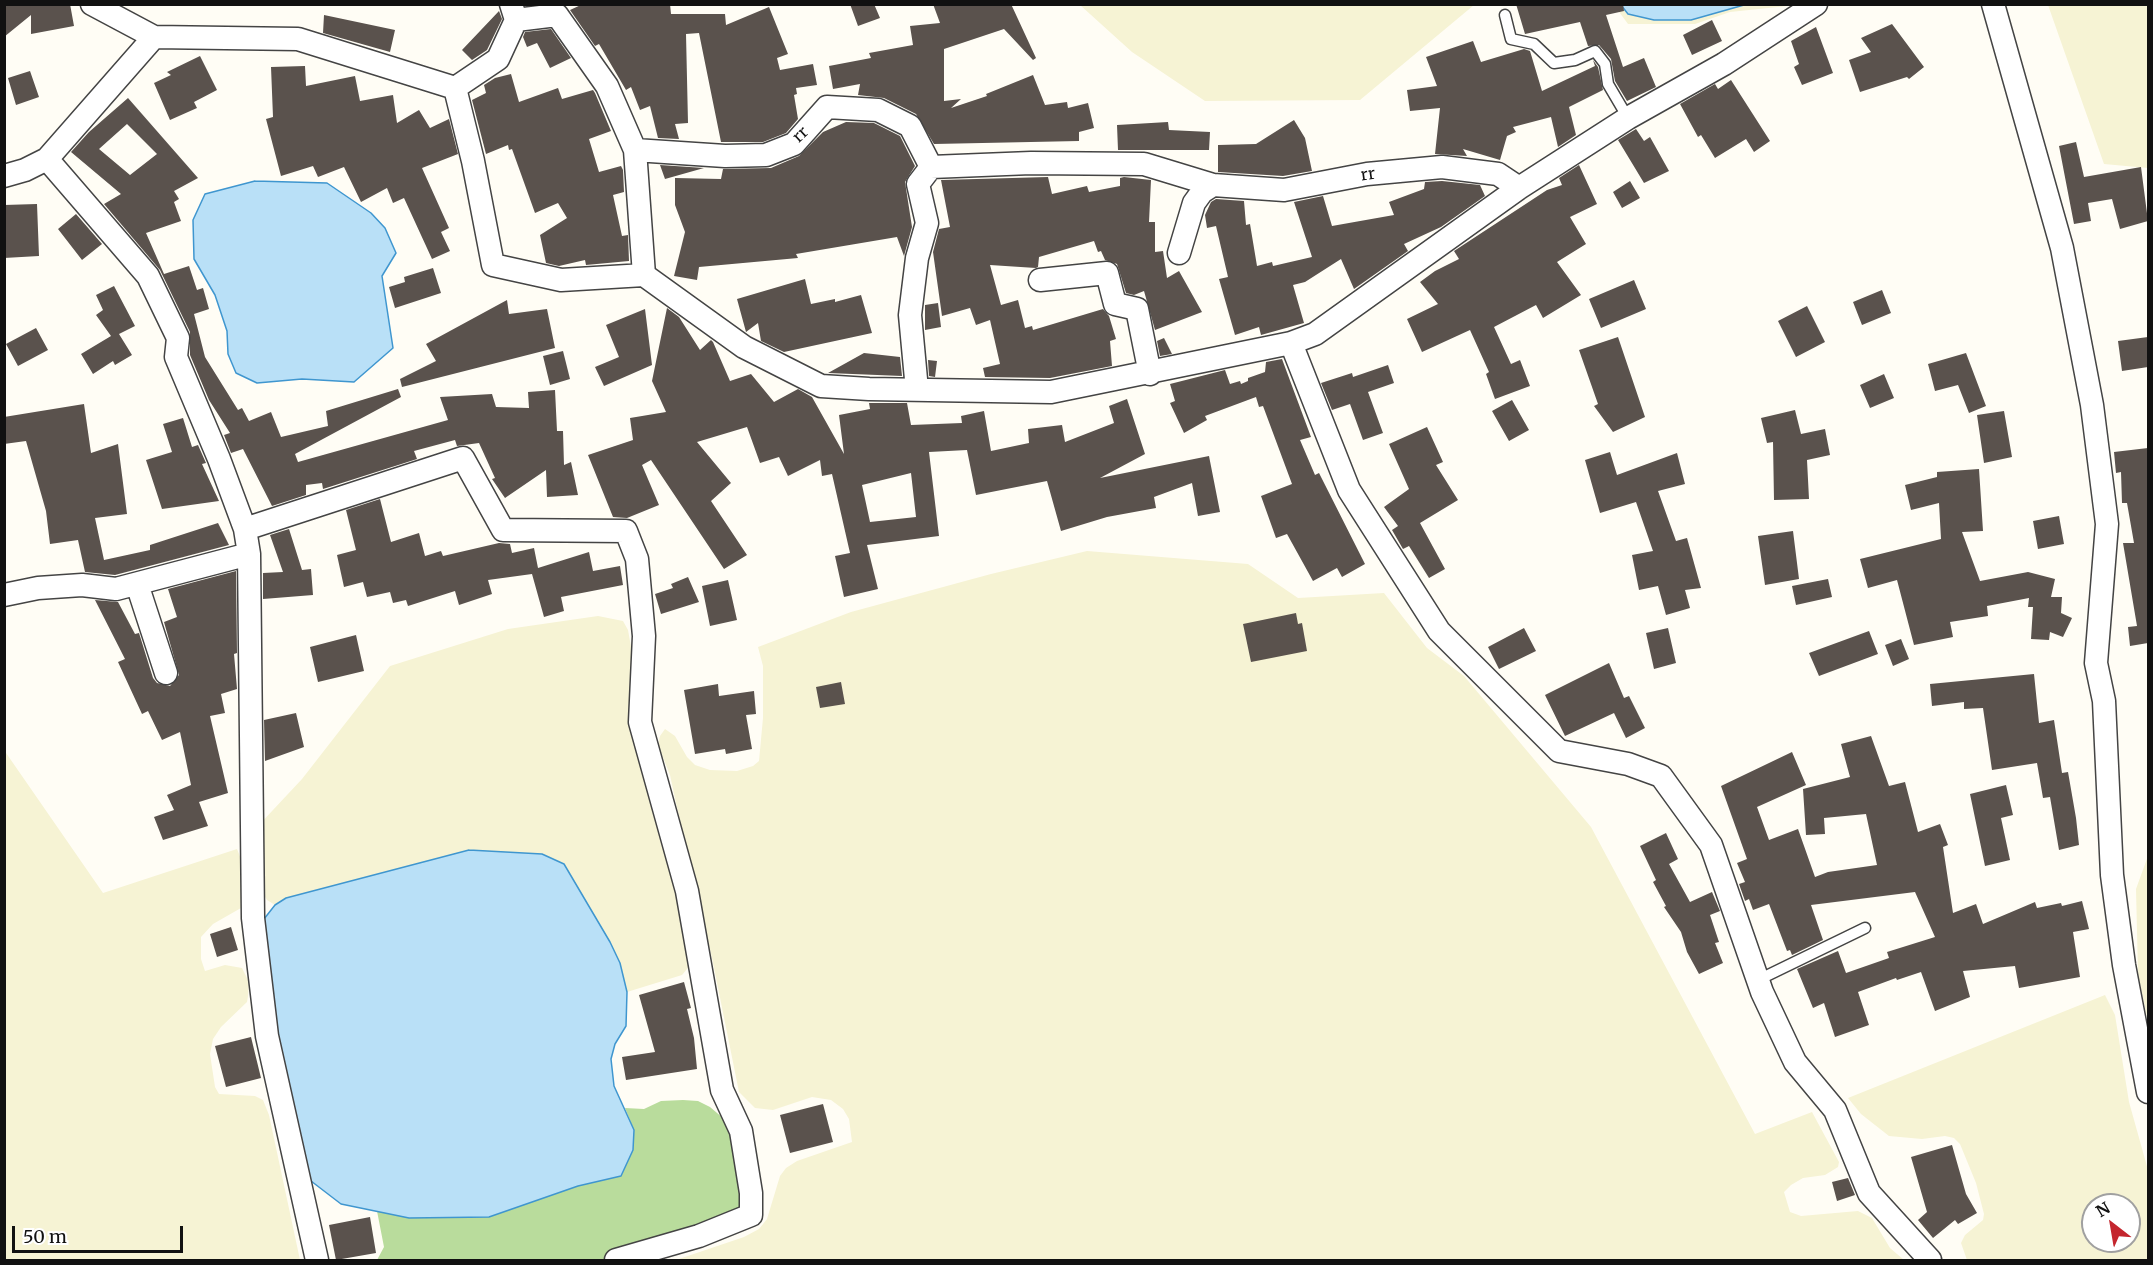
<!DOCTYPE html>
<style>
body{margin:0}
#map{position:relative;width:2153px;height:1265px;overflow:hidden;background:#fffdf5;font-family:Merriweather,serif}
canvas{display:block}
.frame{position:absolute;inset:0;border:6px solid #111;pointer-events:none}
.north{position:absolute;left:2081px;top:1193px;width:60px;height:60px;box-sizing:border-box;background:#fff;border:2px solid #a0a0a0;border-radius:50%;rotate:329deg;font-size:16px;font-weight:700;line-height:24px;text-align:center;color:#111}
.north::after{content:'';display:block;margin:auto;width:21px;height:27px;background:#c4262e;clip-path:polygon(50% 0,100% 100%,50% 72%,0 100%)}
.scale{position:absolute;left:12px;top:1226px;width:171px;height:27px;box-sizing:border-box;border:3px solid #111;border-top:0;padding-left:8px;font-size:18px;line-height:21px;white-space:nowrap;color:#111;-webkit-text-stroke:4px #fff;paint-order:stroke}
</style>
<div id="map">
<canvas width="2153" height="1265"></canvas>
<div class="frame"></div>
<div class="north">N</div>
<div class="scale">50 m</div>
</div>
<script>
const ctx = document.querySelector('canvas').getContext('2d');
ctx.lineJoin = 'round';
function fill(path, color) { ctx.fillStyle = color; ctx.fill(path, 'evenodd'); }
const poly = rows => new Path2D(rows.map(r => 'M' + r).join(''));
function trace(path, color, width, dash) { ctx.strokeStyle = color; ctx.lineWidth = width; ctx.lineCap = dash ? 'butt' : 'round'; ctx.setLineDash(dash || []); ctx.stroke(path); }
function write(font, color, halo, rows, align = 'center') {
  ctx.font = font + ' Merriweather,serif'; ctx.lineWidth = 6; ctx.setLineDash([]); ctx.textBaseline = 'middle'; ctx.strokeStyle = halo; ctx.fillStyle = color; for (const [text, x, y, turn = 0] of rows) {
    ctx.save(); ctx.translate(x, y); ctx.rotate((+turn || 0) * Math.PI / 180); ctx.textAlign = isNaN(turn) ? turn : align; if (halo) ctx.strokeText(text, 0, 0); ctx.fillText(text, 0, 0); ctx.restore();
  }
}
const farmland = poly([
 [1080,5,1474,5,1360,100,1205,101,1132,52],
 [1614,5,1797,5,1730,12,1695,24,1628,24],
 [2048,5,2148,5,2148,168,2104,164],
 [1087,551,1248,564,1298,598,1384,593,1427,648,1464,676,1591,827,1755,1134,1812,1112,1839,1162,1838,1167,1825,1175,1803,1178,1791,1185,1784,1192,1790,1212,1801,1216,1858,1211,1872,1218,1890,1248,1904,1260,676,1260,744,1237,759,1229,767,1219,780,1176,786,1168,797,1161,852,1142,849,1119,843,1109,831,1100,812,1097,773,1110,755,1108,739,1092,712,958,676,803,670,775,658,745,660,736,665,729,675,736,687,757,695,765,710,770,737,771,753,766,759,761,763,718,763,666,758,647,851,612,991,574],
 [598,616,623,621,628,630,670,863,692,963,682,975,627,992,620,963,564,864,286,898,275,905,267,900,262,892,258,826,302,779,390,666,508,629],
 [4,750,103,893,237,849,245,869,245,901,241,908,213,924,201,937,201,959,205,971,225,965,242,968,249,982,248,996,247,1002,221,1027,213,1039,210,1054,215,1087,219,1094,255,1096,263,1100,269,1115,300,1260,5,1260],
 [2148,856,2148,1022,2138,974,2136,889],
 [2105,995,2115,1015,2129,1102,2148,1170,2148,1260,1967,1260,1961,1243,1965,1235,1983,1220,1984,1214,1976,1183,1960,1144,1954,1138,1945,1136,1922,1139,1889,1136,1861,1114,1848,1098],
 [2093,1205,2129,1205,2129,1241,2093,1241]
]);
const forest = poly([
 [683,1100,698,1101,710,1107,730,1124,743,1220,600,1260,377,1260,384,1247,377,1211,409,1218,489,1217,578,1186,621,1176,633,1150,634,1130,625,1108,644,1109,661,1101]
]);
const water = poly([
 [1621,5,1744,5,1691,20,1654,20,1628,14,1621,5],
 [255,181,327,183,371,213,385,228,396,253,382,276,393,348,354,382,302,379,257,383,236,373,228,354,227,331,215,295,194,259,193,220,205,194,255,181],
 [469,850,542,854,564,864,610,942,620,963,627,992,626,1026,615,1044,611,1059,614,1086,634,1130,633,1150,621,1176,578,1186,489,1217,409,1218,341,1204,311,1181,306,1170,270,1004,264,919,275,905,286,898,469,850]
]);
const building = poly([
 [4,4,70,4,74,26,31,34,31,15,4,37],
 [583,4,670,4,671,14,725,14,726,25,769,7,788,54,777,58,780,70,813,64,817,85,796,88,797,94,794,95,798,119,786,133,763,142,721,142,699,33,686,34,688,123,675,124,679,139,658,138,650,106,640,110,631,87,626,90,599,44,595,46,570,10],
 [850,4,874,4,880,18,858,26],
 [933,4,1011,4,1036,58,1033,60,1004,29,944,49,944,101,961,99,951,108,987,96,986,94,1033,75,1045,105,1067,102,1068,108,1088,103,1094,128,1079,132,1079,141,934,144,916,114,884,98,858,95,860,84,833,89,829,66,871,58,869,53,913,45,910,26,940,23],
 [1516,4,1623,4,1624,11,1606,15,1623,67,1644,58,1656,87,1627,101,1615,81,1611,59,1599,45,1588,46,1580,22,1525,34],
 [499,11,502,19,487,50,472,60,462,50],
 [324,15,395,30,390,52,323,33],
 [1712,20,1722,41,1692,55,1683,35],
 [1892,24,1924,67,1909,79,1907,77,1860,92,1849,60,1871,52,1861,38],
 [1816,27,1833,73,1802,85,1794,67,1799,64,1791,41],
 [551,29,571,58,550,68,537,43,527,47,523,37,525,32],
 [1473,41,1481,62,1524,49,1530,51,1542,91,1595,66,1593,60,1598,67,1603,90,1569,107,1576,135,1558,147,1551,117,1513,127,1516,132,1507,136,1500,160,1463,149,1467,156,1435,154,1440,108,1410,111,1407,90,1437,86,1426,57],
 [200,56,217,90,194,102,197,108,170,120,154,83,171,75,167,72],
 [305,66,306,86,355,76,360,101,393,95,397,123,419,110,430,128,449,119,458,154,422,168,449,228,441,232,450,251,432,259,404,198,393,203,387,188,361,202,344,167,318,177,313,166,281,176,266,119,273,117,271,67],
 [30,71,39,97,16,105,8,78],
 [511,74,519,102,558,88,562,99,593,90,595,93,611,131,589,139,599,172,621,166,623,170,624,192,613,195,622,236,628,235,629,261,586,265,585,260,559,266,546,263,540,235,567,218,558,203,535,213,512,149,509,150,508,145,486,154,472,100,486,93,484,85,495,78],
 [1731,80,1770,141,1754,152,1746,139,1715,158,1701,135,1698,137,1680,104,1715,84,1718,89],
 [128,98,198,178,174,191,179,199,174,202,181,221,146,233,164,274,189,266,197,290,203,288,209,309,194,314,205,357,238,410,242,408,249,421,271,412,281,437,328,426,326,411,398,389,401,397,295,454,298,462,448,420,440,397,492,394,496,407,529,408,528,392,555,390,557,431,563,431,564,465,571,462,578,495,547,497,546,470,505,498,492,479,495,478,479,443,457,446,455,440,414,451,417,459,323,489,322,483,306,485,306,495,272,506,243,449,231,453,224,435,230,433,209,400,190,355,190,332,160,270,104,204,121,194,71,152,89,132],
 [127,124,157,154,130,175,99,149],
 [1294,120,1305,138,1312,171,1283,176,1218,172,1218,145,1256,144],
 [846,122,874,123,900,136,915,166,905,182,912,227,904,256,897,237,796,254,798,258,699,267,697,280,674,276,685,232,675,205,675,178,721,179,723,169,771,168,799,156,823,132],
 [1168,122,1169,130,1210,132,1209,150,1118,150,1117,125],
 [1636,129,1644,141,1650,137,1669,171,1644,183,1618,140],
 [2076,142,2084,177,2141,167,2148,221,2120,229,2112,199,2088,203,2091,221,2074,224,2059,146],
 [660,165,704,168,665,179],
 [1579,165,1597,204,1570,217,1586,244,1557,262,1581,295,1543,318,1536,305,1494,327,1511,364,1520,360,1530,386,1495,399,1486,374,1489,372,1470,330,1422,352,1407,319,1438,304,1420,282,1435,271,1459,259,1454,251,1547,190,1562,185,1559,178],
 [1048,177,1052,194,1087,186,1089,192,1120,186,1120,178,1124,177,1151,180,1149,222,1155,222,1155,252,1163,251,1167,278,1179,271,1202,312,1155,330,1144,291,1134,295,1126,293,1117,264,1105,260,1101,251,1098,252,1094,241,1039,257,1038,267,1036,268,990,265,1001,305,1018,300,1025,328,1032,326,1033,330,1103,309,1109,316,1116,339,1110,341,1112,366,1050,378,985,377,983,368,1000,364,990,320,976,325,970,308,942,316,933,252,939,229,950,227,941,180],
 [1442,181,1480,185,1485,196,1441,227,1404,244,1408,251,1354,289,1341,259,1305,282,1293,285,1304,323,1261,335,1259,327,1235,335,1219,279,1228,277,1216,226,1207,228,1205,215,1211,202,1216,199,1244,201,1246,225,1250,224,1257,266,1272,262,1273,266,1312,257,1294,202,1323,196,1332,226,1394,215,1389,202,1424,189,1425,182],
 [1630,181,1640,198,1622,208,1613,192],
 [37,204,39,256,4,258,4,205],
 [76,214,102,244,82,260,58,229],
 [433,268,441,293,395,308,389,287,405,282,404,277],
 [805,279,811,304,835,299,835,302,861,295,872,333,784,352,761,341,758,323,746,332,737,299],
 [1634,280,1646,309,1601,328,1589,299],
 [114,286,135,326,119,334,132,355,115,365,113,361,93,374,81,354,111,336,96,315,103,310,96,295],
 [1882,290,1891,313,1862,325,1853,302],
 [507,300,509,314,547,309,555,348,402,387,400,379,436,361,426,344],
 [938,303,941,327,925,330,925,305],
 [1807,306,1825,342,1796,357,1778,321],
 [667,308,679,317,700,350,711,340,713,342,730,381,751,374,774,402,798,389,812,397,844,454,839,415,870,409,869,403,907,403,911,425,962,423,961,416,984,411,991,451,1029,443,1028,429,1062,425,1065,442,1114,423,1109,406,1127,399,1145,454,1100,478,1209,456,1220,512,1198,516,1192,483,1154,497,1156,508,1107,517,1061,531,1047,481,976,495,967,450,929,452,939,536,867,545,878,589,844,597,835,556,850,553,832,474,822,476,820,460,788,476,779,457,760,463,747,427,697,442,731,483,711,501,747,555,724,569,651,460,642,465,659,505,627,518,613,517,588,455,633,440,630,418,666,412,652,381],
 [911,473,916,517,870,522,862,485],
 [645,309,652,365,604,386,595,367,619,357,606,325],
 [36,328,48,350,18,366,6,344],
 [1618,337,1645,417,1613,432,1594,406,1598,404,1579,350],
 [2148,337,2148,367,2122,371,2118,341],
 [1164,338,1172,354,1160,356,1157,341],
 [563,351,570,379,550,385,543,356],
 [864,353,900,357,902,376,828,373],
 [1966,353,1986,406,1969,413,1958,385,1935,391,1928,364],
 [1282,359,1311,437,1300,440,1315,475,1319,473,1365,564,1342,577,1337,568,1313,581,1287,534,1276,538,1261,496,1292,484,1263,406,1259,407,1256,397,1205,416,1207,420,1184,433,1170,403,1175,401,1170,384,1225,370,1230,384,1240,381,1241,384,1248,381,1248,378,1265,372,1266,362],
 [928,360,937,361,935,377,929,376],
 [1388,365,1394,383,1368,392,1383,433,1363,440,1350,404,1332,410,1321,383,1352,373,1353,377],
 [1884,374,1894,398,1870,408,1860,385],
 [1512,400,1529,430,1509,441,1492,411],
 [84,404,91,453,118,444,127,514,95,518,104,560,150,550,150,545,218,523,229,545,115,575,85,572,78,540,50,544,46,511,26,441,4,444,4,417],
 [1795,410,1801,434,1825,429,1830,455,1807,460,1809,499,1774,500,1773,442,1767,443,1761,418],
 [2004,411,2012,457,1984,463,1977,415],
 [183,418,192,447,198,445,206,463,202,464,219,501,162,509,146,460,172,452,163,424],
 [1427,427,1443,462,1436,465,1458,500,1420,523,1445,569,1429,578,1409,546,1403,549,1392,530,1398,526,1384,507,1409,489,1389,444],
 [2148,448,2148,643,2130,646,2128,627,2137,626,2123,543,2134,543,2127,503,2122,503,2121,472,2116,473,2114,452],
 [1610,452,1617,475,1677,453,1685,484,1658,491,1676,541,1687,538,1701,588,1685,590,1690,608,1666,615,1658,586,1639,590,1632,555,1653,551,1636,502,1600,513,1585,460],
 [1979,469,1983,531,1962,532,1980,581,2028,572,2055,579,2051,597,2062,597,2061,613,2072,618,2063,637,2050,632,2049,640,2031,639,2033,607,2028,607,2029,598,1987,606,1988,616,1950,622,1953,637,1914,645,1897,580,1868,588,1860,559,1941,539,1939,503,1911,510,1905,485,1937,477,1937,472],
 [380,499,391,542,419,533,425,556,441,551,443,556,499,543,510,544,512,553,534,548,538,568,589,552,593,571,620,566,623,585,561,597,564,611,544,617,532,574,488,580,492,594,459,605,455,591,408,606,406,600,393,603,390,592,367,597,363,582,344,587,337,555,356,550,346,510],
 [2059,516,2064,544,2038,549,2033,521],
 [289,529,302,570,311,569,313,595,263,599,263,573,283,572,270,535],
 [1793,531,1799,579,1765,585,1758,536],
 [236,571,237,653,234,654,237,689,221,694,225,713,210,716,228,793,199,802,208,826,163,840,154,817,174,810,167,795,191,785,180,732,162,740,148,711,142,714,118,662,125,659,95,600,118,602,135,634,139,633,153,678,157,683,170,686,179,675,164,622,177,617,168,589],
 [688,577,699,602,661,614,655,594,673,588,671,584],
 [1828,579,1832,597,1796,605,1792,586],
 [728,580,737,620,710,626,702,586],
 [1296,613,1298,624,1302,623,1307,651,1251,662,1243,624],
 [1524,628,1536,651,1499,669,1488,647],
 [1668,628,1676,663,1654,669,1646,633],
 [1869,631,1878,654,1819,676,1809,653],
 [356,635,364,671,318,682,310,647],
 [1901,639,1909,659,1893,666,1885,645],
 [1609,663,1624,698,1629,696,1645,728,1626,738,1614,713,1565,736,1545,695],
 [2034,674,2039,723,2054,720,2062,773,2068,772,2076,818,2079,845,2059,850,2050,797,2043,798,2037,763,1992,770,1983,708,1964,709,1964,702,1932,706,1930,684],
 [841,682,845,704,820,708,816,687],
 [718,684,719,696,754,691,756,714,746,715,752,749,726,754,725,749,695,754,684,690],
 [296,713,304,747,265,761,264,720],
 [1871,736,1889,786,1905,782,1918,832,1940,824,1948,845,1943,847,1953,913,1976,904,1983,924,2035,902,2037,908,2061,903,2062,906,2082,901,2089,929,2073,932,2080,977,2019,988,2015,966,1963,971,1970,997,1935,1011,1921,972,1897,980,1896,978,1858,992,1869,1025,1835,1037,1824,1003,1813,1008,1797,969,1838,951,1846,973,1889,958,1887,952,1935,937,1915,892,1811,905,1823,940,1792,955,1790,950,1787,951,1769,904,1753,910,1749,899,1745,901,1739,884,1745,882,1737,863,1747,859,1721,786,1792,752,1806,785,1757,807,1769,840,1798,829,1815,877,1828,872,1877,865,1866,814,1824,818,1825,834,1806,835,1803,789,1850,777,1841,744],
 [2006,785,2013,815,2001,818,2010,860,1985,866,1970,794],
 [1666,833,1678,859,1669,864,1690,902,1712,892,1720,911,1710,915,1719,942,1715,943,1723,963,1699,974,1687,952,1681,932,1664,907,1666,906,1653,882,1656,880,1640,846],
 [231,927,238,950,217,957,210,934],
 [684,982,691,1008,687,1009,694,1038,697,1069,626,1080,622,1057,655,1052,639,995],
 [251,1037,261,1078,226,1087,215,1046],
 [823,1104,833,1142,790,1153,780,1115],
 [1952,1145,1966,1194,1977,1213,1958,1224,1955,1220,1933,1238,1918,1220,1927,1212,1911,1157],
 [1848,1178,1855,1195,1837,1201,1832,1182],
 [370,1217,376,1253,336,1260,329,1225]
]);
const lane = poly([
 [1505,15,1511,39,1534,44,1554,63,1575,60,1595,51,1605,64,1608,84,1628,118],
 [1758,980,1865,928]
]);
const street = poly([
 [92,4,154,37,298,39,455,88,473,161,493,265,561,280,644,275,744,347,821,386,869,389,1051,392,1291,343,1315,334,1519,188,1628,118,1724,64,1816,4],
 [1993,4,2062,248,2092,405,2107,524,2096,663,2104,701,2112,875,2124,965,2148,1092],
 [516,20,557,15,607,86,635,150,644,275],
 [455,88,498,59,516,20,511,4],
 [635,150,725,156,766,155,794,144,827,107,878,110,910,126,931,167,1031,163,1144,164,1213,185,1202,192,1194,203,1179,253],
 [47,159,148,276,178,338,176,357,219,459,245,529,249,554,253,918,267,1036,317,1260],
 [4,176,25,170,47,159,154,37],
 [1213,185,1284,190,1367,174,1442,167,1498,174,1519,188],
 [1040,280,1107,273,1115,304,1137,309,1150,374],
 [1291,343,1349,490,1439,631,1559,751,1628,764,1661,776,1711,845,1762,992,1795,1062,1835,1110,1869,1193,1930,1260],
 [917,390,910,315,917,258,927,223,918,184,931,167],
 [245,529,463,458,503,530,626,531,637,559,644,636,640,722,687,891,722,1090,741,1131,751,1193,751,1215,699,1236,616,1260],
 [137,584,166,673],
 [4,595,38,588,82,585,116,589,249,554]
]);
const streetNames = [
 ["rr",801,135,-43],
 ["rr",1368,175,-8]
];
fill(farmland, '#f6f3d4');
fill(forest, '#b9dc9c');
fill(water, '#b9e0f7');
trace(water, '#3f96cf', 1.5);
fill(building, '#5a524d');
trace(lane, '#444', 13);
trace(street, '#444', 25);
trace(lane, '#fff', 10);
trace(street, '#fff', 22);
write('16px', '#111', '#fff', streetNames);
</script>
